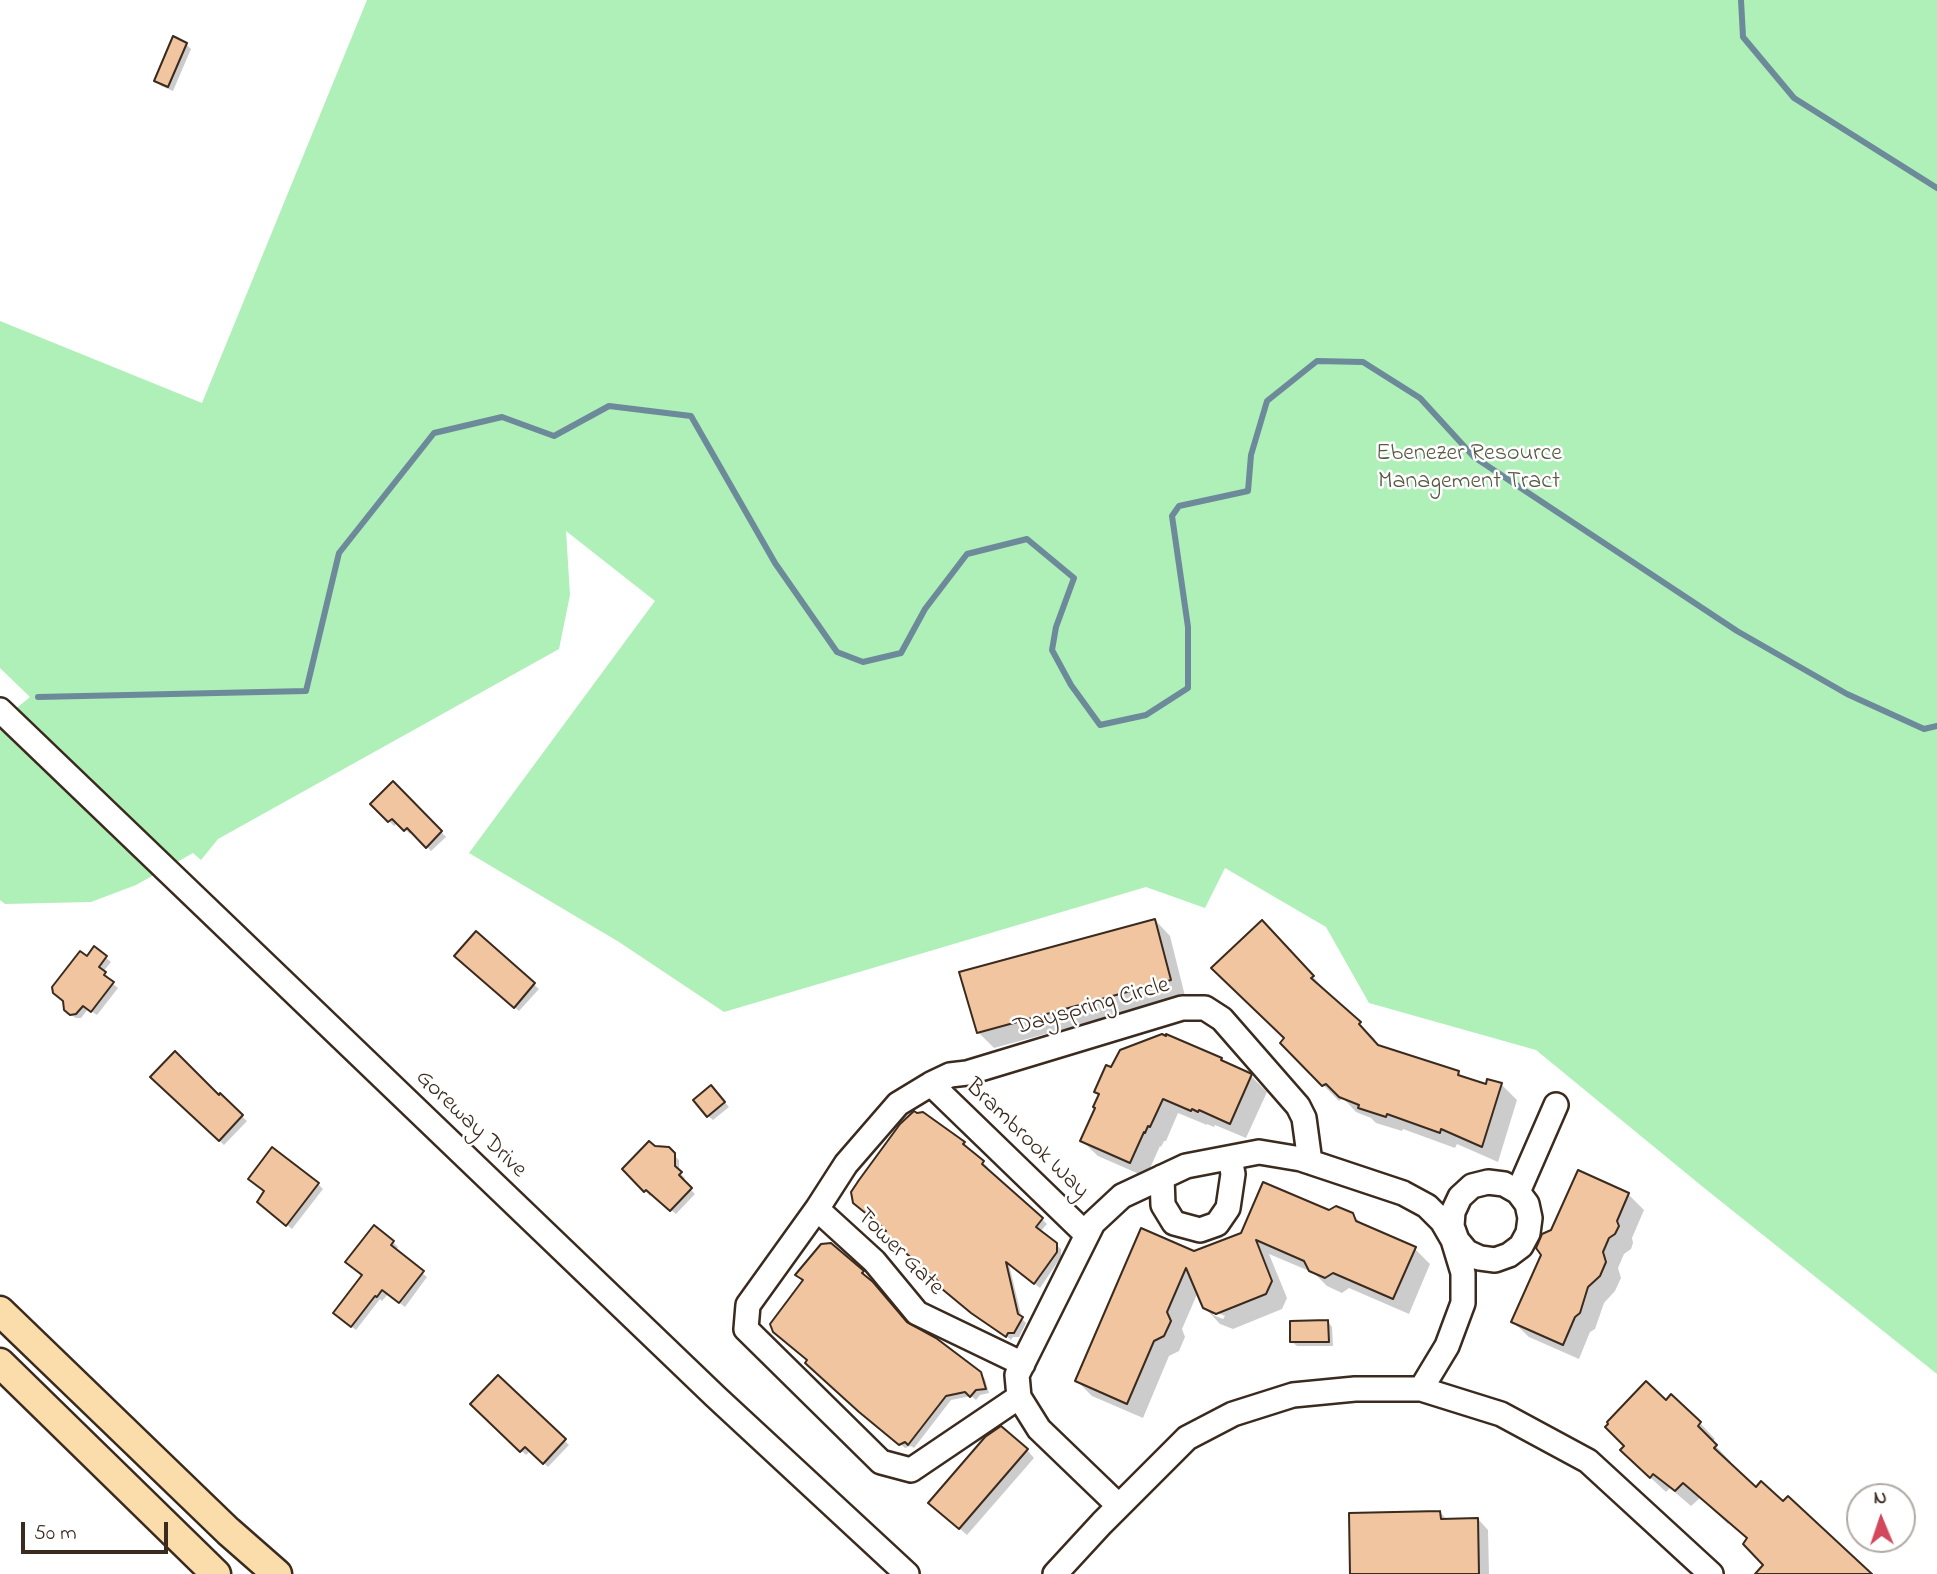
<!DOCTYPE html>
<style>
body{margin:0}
#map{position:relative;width:1937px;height:1574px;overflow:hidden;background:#fff;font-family:"Indie Flower",sans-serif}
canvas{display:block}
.north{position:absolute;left:1846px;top:1483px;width:70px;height:70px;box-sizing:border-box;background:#fff;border:2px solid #b1aaa5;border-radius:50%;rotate:358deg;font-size:19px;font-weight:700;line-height:28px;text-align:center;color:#3b2a1e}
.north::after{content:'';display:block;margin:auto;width:24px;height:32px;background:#d1495b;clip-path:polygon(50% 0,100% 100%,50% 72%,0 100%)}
.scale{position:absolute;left:21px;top:1522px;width:147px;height:32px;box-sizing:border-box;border:4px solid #3b2a1e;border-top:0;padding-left:9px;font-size:21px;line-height:24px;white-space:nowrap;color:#3b2a1e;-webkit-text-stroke:5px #fff;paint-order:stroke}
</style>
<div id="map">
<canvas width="1937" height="1574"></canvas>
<div class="north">N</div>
<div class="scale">50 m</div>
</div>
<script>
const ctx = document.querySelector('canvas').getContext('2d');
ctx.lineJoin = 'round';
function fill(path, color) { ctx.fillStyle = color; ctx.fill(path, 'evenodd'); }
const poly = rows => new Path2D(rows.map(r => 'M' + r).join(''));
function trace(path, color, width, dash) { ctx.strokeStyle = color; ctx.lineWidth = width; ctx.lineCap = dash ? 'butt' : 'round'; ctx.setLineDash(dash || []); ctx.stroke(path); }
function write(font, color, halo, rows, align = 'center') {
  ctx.font = font + ' "Indie Flower",sans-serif'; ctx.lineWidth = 5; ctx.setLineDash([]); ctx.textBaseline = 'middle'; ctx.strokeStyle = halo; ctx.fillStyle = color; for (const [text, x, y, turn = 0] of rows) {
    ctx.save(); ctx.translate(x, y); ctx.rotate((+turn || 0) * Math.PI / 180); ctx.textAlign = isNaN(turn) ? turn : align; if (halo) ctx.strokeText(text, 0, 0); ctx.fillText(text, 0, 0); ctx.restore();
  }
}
const green = poly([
 [367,0,1937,0,1937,1374,1703,1187,1536,1050,1369,1003,1326,927,1225,868,1205,908,1146,887,724,1012,619,942,469,853,655,601,566,531,570,595,559,649,218,839,201,860,193,853,136,885,91,902,5,904,0,900,0,709,7,716,30,697,0,668,0,321,202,403]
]);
const shadow = poly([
 [186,44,191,49,173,91,161,86,156,81],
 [393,783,446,837,431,851,412,831,410,834,398,822,394,826,372,804],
 [1155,920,1170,936,1185,996,994,1048,978,1032],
 [476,934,539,989,519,1011,461,961],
 [1277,938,1328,993,1327,994,1375,1039,1374,1041,1379,1047,1458,1072,1465,1079,1487,1086,1488,1081,1502,1085,1517,1100,1498,1162,1457,1144,1455,1148,1403,1129,1402,1131,1376,1123,1371,1118,1356,1112,1343,1098,1339,1101,1282,1043,1286,1039],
 [95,948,111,962,103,972,109,978,108,980,118,988,97,1015,88,1009,81,1018,76,1018,71,1015,87,959],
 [1166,1036,1251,1076,1267,1092,1246,1138,1215,1125,1214,1127,1207,1124,1207,1125,1178,1113,1166,1141,1164,1141,1161,1147,1160,1146,1146,1177,1098,1156,1082,1141,1100,1096,1096,1092,1121,1052],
 [153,1077,219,1097,220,1096,247,1121,224,1145],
 [716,1092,729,1107,713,1120,708,1116],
 [922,1114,963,1144,967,1150,988,1167,986,1169,1042,1219,1047,1224,1040,1232,1061,1249,1061,1257,1040,1288,1009,1264,1022,1319,1026,1323,1019,1337,1013,1337,1011,1340,1003,1333,1000,1334,943,1289,941,1282,860,1208],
 [654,1147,668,1149,679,1160,679,1172,685,1178,682,1181,695,1194,676,1214,652,1194,650,1196,625,1169],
 [318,1184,323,1189,292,1229,264,1206],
 [1628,1194,1644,1210,1632,1238,1633,1243,1631,1249,1624,1254,1618,1268,1621,1278,1615,1291,1604,1303,1595,1329,1590,1332,1579,1359,1529,1337,1513,1322],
 [1329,1212,1352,1214,1365,1227,1415,1249,1430,1264,1409,1314,1349,1288,1342,1293,1327,1286,1314,1273,1269,1254,1287,1298,1282,1309,1233,1329,1220,1324,1204,1307,1198,1292,1182,1329,1185,1337,1179,1351,1169,1356,1143,1418,1092,1396,1077,1381,1194,1253],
 [1213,1311,1225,1316,1223,1319,1213,1315],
 [393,1242,398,1247,395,1251,427,1277,405,1307,388,1294,382,1301,380,1299,356,1330,340,1318],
 [863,1272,867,1277,866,1279,907,1325,980,1374,985,1379,989,1393,980,1395,976,1400,971,1396,951,1400,914,1448,911,1446,905,1448,839,1393,809,1360,780,1336],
 [1328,1322,1332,1327,1333,1346,1297,1346,1292,1342],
 [498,1377,569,1445,548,1467,531,1450,526,1455,472,1404],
 [1666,1403,1700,1423,1715,1439,1712,1442,1731,1462,1729,1464,1756,1489,1870,1574,1767,1574,1765,1565,1748,1539,1730,1522,1728,1524,1700,1498,1691,1506,1670,1488,1666,1492,1638,1466],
 [1027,1450,1034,1458,967,1535,938,1510],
 [1440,1512,1447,1520,1478,1519,1488,1530,1489,1574,1352,1574]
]);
const stream = poly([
 [1741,0,1743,37,1794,98,1937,188],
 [38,697,306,691,339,553,434,433,502,417,554,436,609,406,691,416,775,563,837,652,863,662,901,653,925,609,967,554,1027,539,1074,578,1056,627,1052,650,1071,685,1100,725,1146,715,1188,688,1188,627,1172,516,1179,506,1248,491,1251,455,1267,401,1317,361,1363,362,1420,398,1474,457,1737,631,1847,694,1924,729,1937,726]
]);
const building = poly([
 [173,36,187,43,168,87,154,81,173,36],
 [393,781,442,831,426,848,407,828,404,831,392,819,388,822,370,804,393,781],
 [1155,919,1171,980,977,1033,959,972,1155,919],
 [1262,920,1314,976,1311,978,1361,1022,1359,1024,1378,1045,1459,1071,1458,1075,1486,1084,1487,1079,1502,1083,1482,1147,1441,1129,1440,1133,1387,1114,1386,1117,1358,1108,1359,1105,1339,1097,1326,1084,1322,1086,1280,1043,1284,1038,1211,968,1262,920],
 [476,931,535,983,514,1008,454,956,476,931],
 [94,946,107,956,99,967,106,972,104,975,114,982,91,1012,83,1006,76,1014,70,1015,64,1010,63,1001,53,993,52,987,80,951,87,956,94,946],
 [1162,1034,1166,1036,1166,1034,1222,1058,1221,1060,1252,1074,1230,1124,1199,1110,1198,1112,1192,1109,1191,1111,1163,1099,1150,1127,1148,1126,1145,1133,1144,1132,1130,1163,1080,1141,1095,1108,1093,1107,1099,1094,1094,1092,1106,1065,1111,1067,1120,1050,1162,1034],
 [175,1051,219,1095,220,1093,243,1115,219,1141,150,1077,175,1051],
 [711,1085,725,1102,707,1117,693,1100,711,1085],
 [914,1111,917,1113,923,1112,965,1142,963,1144,984,1161,982,1164,1043,1218,1036,1227,1057,1243,1057,1252,1034,1284,1006,1262,1018,1314,1023,1317,1014,1333,1008,1333,1006,1337,971,1313,936,1284,939,1282,884,1234,886,1231,879,1224,853,1203,851,1192,859,1180,900,1124,914,1111],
 [649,1141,655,1146,669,1147,675,1153,675,1166,682,1172,679,1175,692,1188,670,1211,646,1190,644,1192,622,1169,649,1141],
 [272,1147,319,1183,286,1226,257,1202,264,1191,248,1179,272,1147],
 [1578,1170,1629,1193,1617,1221,1619,1226,1615,1234,1609,1238,1603,1252,1606,1262,1600,1276,1588,1287,1580,1313,1575,1317,1563,1345,1511,1322,1541,1255,1536,1248,1542,1234,1551,1230,1578,1170],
 [1263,1182,1329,1210,1336,1206,1353,1213,1356,1221,1416,1247,1393,1299,1333,1273,1325,1278,1309,1271,1304,1261,1256,1240,1272,1281,1266,1294,1216,1314,1203,1308,1186,1268,1167,1312,1171,1321,1164,1336,1154,1341,1127,1404,1075,1381,1141,1228,1194,1251,1241,1233,1263,1182],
 [374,1225,394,1241,391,1245,424,1271,399,1303,382,1290,377,1297,375,1296,351,1327,333,1313,362,1275,345,1262,374,1225],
 [831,1243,864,1271,862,1273,873,1282,907,1322,936,1338,981,1372,986,1389,976,1390,970,1397,965,1392,946,1396,908,1445,905,1442,899,1445,859,1412,805,1363,807,1360,773,1332,770,1324,803,1280,795,1275,821,1244,831,1243],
 [1328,1320,1329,1342,1290,1342,1290,1321,1328,1320],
 [498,1375,566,1439,543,1464,525,1447,520,1452,470,1404,498,1375],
 [1646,1381,1666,1400,1671,1394,1701,1422,1698,1426,1717,1445,1714,1448,1756,1487,1761,1481,1783,1501,1788,1496,1872,1574,1755,1574,1763,1565,1743,1544,1747,1538,1683,1483,1675,1491,1653,1474,1650,1478,1620,1450,1624,1446,1605,1427,1608,1424,1607,1422,1646,1381],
 [1001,1426,1028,1449,959,1529,928,1503,985,1437,1001,1426],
 [1440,1511,1441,1519,1478,1518,1479,1574,1350,1574,1349,1513,1440,1511]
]);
const minor = poly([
 [0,710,716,1397,907,1574],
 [931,1084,950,1075,967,1073,1182,1008,1205,1008,1222,1019,1298,1106,1304,1118,1310,1162],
 [1162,1177,1163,1205,1174,1223,1200,1230,1217,1224,1228,1208,1233,1174,1230,1158],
 [1518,1192,1556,1105],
 [817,1209,874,1261,917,1313,1023,1364],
 [1457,1252,1480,1258,1495,1260,1509,1255,1521,1246,1528,1233,1530,1218,1527,1204,1518,1192,1504,1184,1488,1182,1472,1186,1460,1197,1453,1212,1452,1226,1457,1240,1467,1252,1480,1258],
 [1019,1397,911,1470,881,1462,746,1329,748,1305,817,1209,846,1164,898,1104,931,1084,1087,1235],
 [1119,1506,1039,1429,1019,1397,1017,1375,1093,1223,1122,1196,1186,1166,1259,1152,1301,1159,1403,1193,1427,1206,1442,1221,1453,1240,1463,1273,1463,1303,1447,1346,1421,1389],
 [1055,1574,1102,1523,1187,1438,1233,1414,1293,1395,1355,1389,1421,1389,1501,1414,1588,1461,1711,1574]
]);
const major = poly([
 [0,1311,228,1531,277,1574],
 [0,1363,216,1574]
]);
const parkNames = [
 ["Ebenezer Resource",1469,455],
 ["Management Tract",1469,483]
];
const streetNames = [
 ["Dayspring Circle",1092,1008,-16],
 ["Goreway Drive",470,1125,44],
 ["Brambrook Way",1026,1140,44],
 ["Tower Gate",899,1253,45]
];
fill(green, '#afefb8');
fill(shadow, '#0003');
trace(stream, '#6c8a9a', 6);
fill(building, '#f0c59f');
trace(building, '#3b2a1e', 2);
trace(minor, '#3b2a1e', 28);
trace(major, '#3b2a1e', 33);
trace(minor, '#fff', 23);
trace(major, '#fbddab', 28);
write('24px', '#585b44', '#fff', parkNames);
write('24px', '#3b2a1e', '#fff', streetNames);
</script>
